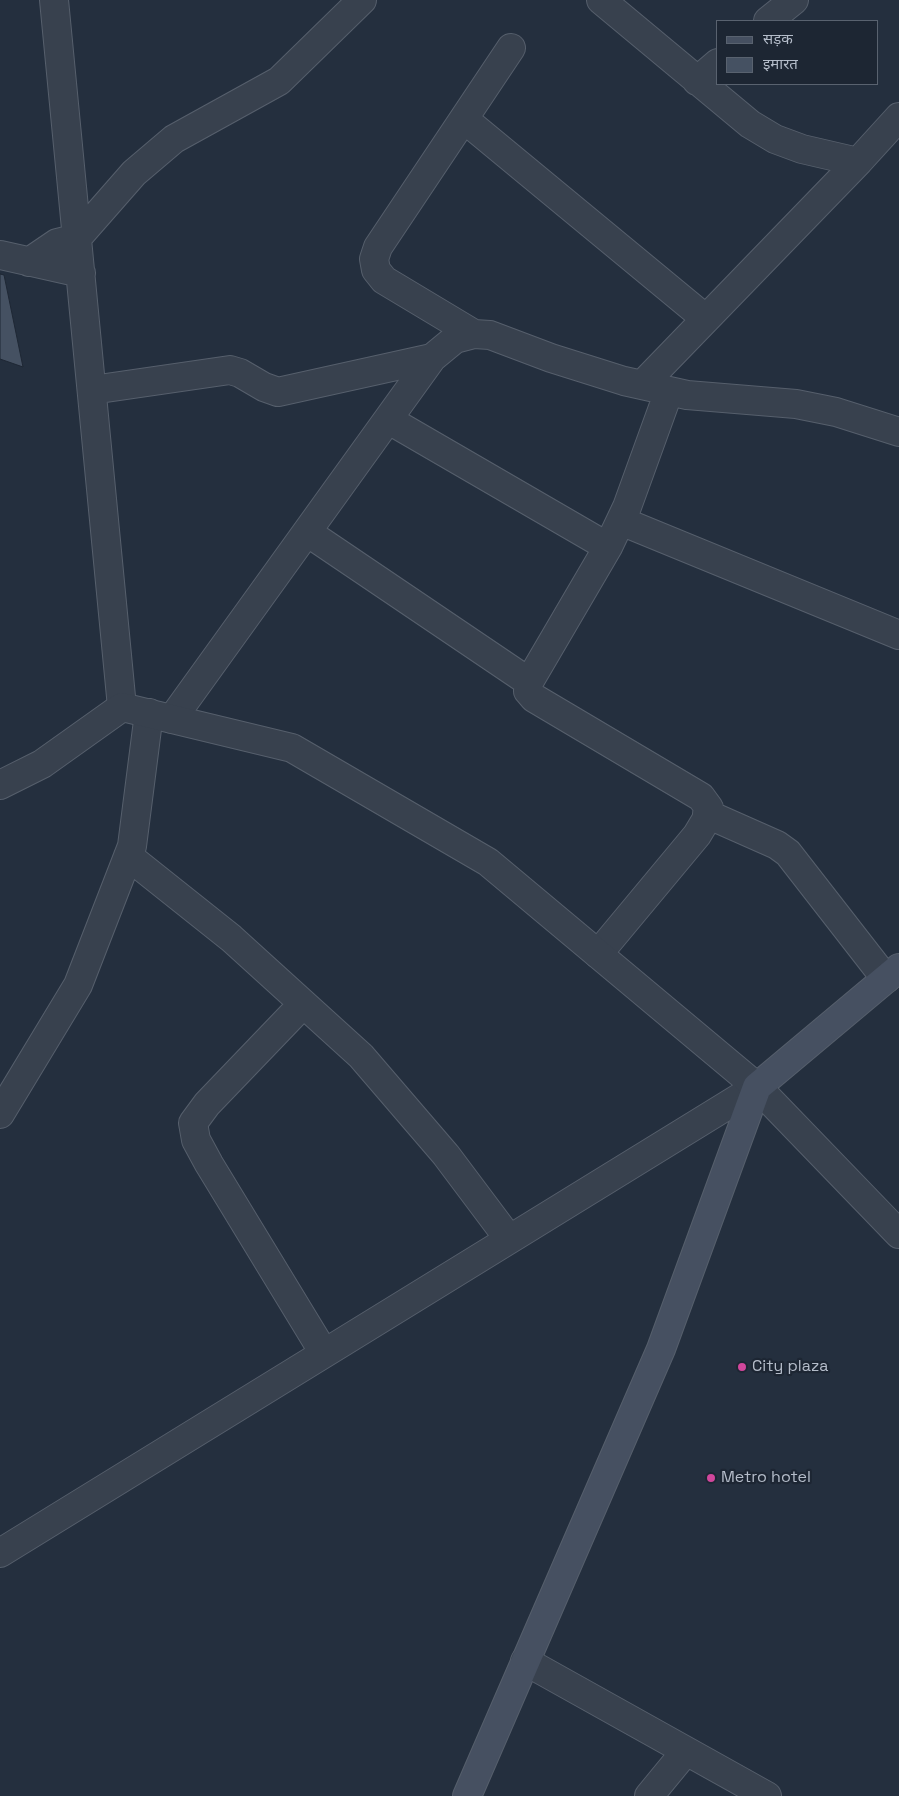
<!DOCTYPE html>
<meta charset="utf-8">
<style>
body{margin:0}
#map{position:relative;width:899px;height:1796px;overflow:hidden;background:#242f3e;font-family:"Space Grotesk","Noto Sans Devanagari",sans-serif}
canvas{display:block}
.legend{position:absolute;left:716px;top:20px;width:162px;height:65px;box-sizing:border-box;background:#1d2633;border:1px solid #59626f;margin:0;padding:6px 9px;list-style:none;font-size:15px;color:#b4bcc9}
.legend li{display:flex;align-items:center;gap:10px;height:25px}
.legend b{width:25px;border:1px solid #59626f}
</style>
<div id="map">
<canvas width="899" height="1796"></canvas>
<ul class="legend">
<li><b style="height:6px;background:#465061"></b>सड़क</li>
<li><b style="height:14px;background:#455162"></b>इमारत</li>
</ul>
</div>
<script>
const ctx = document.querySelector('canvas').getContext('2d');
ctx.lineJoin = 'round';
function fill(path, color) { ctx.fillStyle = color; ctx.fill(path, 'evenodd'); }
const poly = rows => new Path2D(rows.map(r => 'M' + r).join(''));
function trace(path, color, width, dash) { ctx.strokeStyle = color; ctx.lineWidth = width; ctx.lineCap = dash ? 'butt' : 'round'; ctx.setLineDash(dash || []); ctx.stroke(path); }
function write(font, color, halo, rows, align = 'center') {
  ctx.font = font + ' "Space Grotesk",sans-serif'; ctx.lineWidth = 4.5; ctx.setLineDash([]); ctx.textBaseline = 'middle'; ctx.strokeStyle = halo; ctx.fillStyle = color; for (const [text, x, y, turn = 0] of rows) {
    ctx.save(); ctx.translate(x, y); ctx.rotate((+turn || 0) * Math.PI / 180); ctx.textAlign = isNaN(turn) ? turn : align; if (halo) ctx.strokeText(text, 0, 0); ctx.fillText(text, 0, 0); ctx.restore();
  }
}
const building = poly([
 [0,274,4,275,23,367,0,359,0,274]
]);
const minor = poly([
 [54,0,122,707],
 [601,0,750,124,775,139,802,149,858,162],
 [768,21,794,0],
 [697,81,718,63],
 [464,119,706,319],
 [0,255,81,273],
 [29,262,57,243,77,238,134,173,174,139,279,81,362,0],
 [474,334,384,280,376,270,374,259,378,247,511,48],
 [642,385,858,162,899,117],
 [92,390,230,370,240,373,264,387,278,392,432,358],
 [389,420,608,547],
 [621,521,899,635],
 [307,532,529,682],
 [172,719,432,358,455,339,474,334,490,335,551,358,624,381,687,395,796,404,836,412,899,432],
 [707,814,777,845,788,853,886,979],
 [128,856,231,938,361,1056,446,1155,509,1239],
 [598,954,697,835,706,820,709,808,701,797,534,698,528,691,529,682,608,547,627,507,669,391],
 [303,1004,207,1104,193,1123,196,1140,209,1164,324,1353],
 [0,1114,78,985,132,846,149,713],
 [0,1553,757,1087],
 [525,1661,767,1796],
 [649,1796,686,1751]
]);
const tertiary = poly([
 [0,785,42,764,122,707,292,748,488,862,757,1087,899,1234]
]);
const secondary = poly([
 [467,1796,661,1349,757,1087,899,968]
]);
const markers = [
 [742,1367,5,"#d1479c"],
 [711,1478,5,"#d1479c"]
];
const poiNames = [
 ["City plaza",752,1367],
 ["Metro hotel",721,1478]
];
fill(building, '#455162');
trace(building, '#1f2835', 1);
trace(minor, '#565f6c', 30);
trace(tertiary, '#565f6c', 30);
trace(secondary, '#565f6c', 30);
trace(minor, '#38414e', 28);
trace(tertiary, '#38414e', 28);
trace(secondary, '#465061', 28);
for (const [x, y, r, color] of markers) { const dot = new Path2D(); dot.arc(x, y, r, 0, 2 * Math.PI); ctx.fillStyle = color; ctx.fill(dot); trace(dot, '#1d2633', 2); }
write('16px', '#b4bcc9', '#1d2633', poiNames, 'left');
</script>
